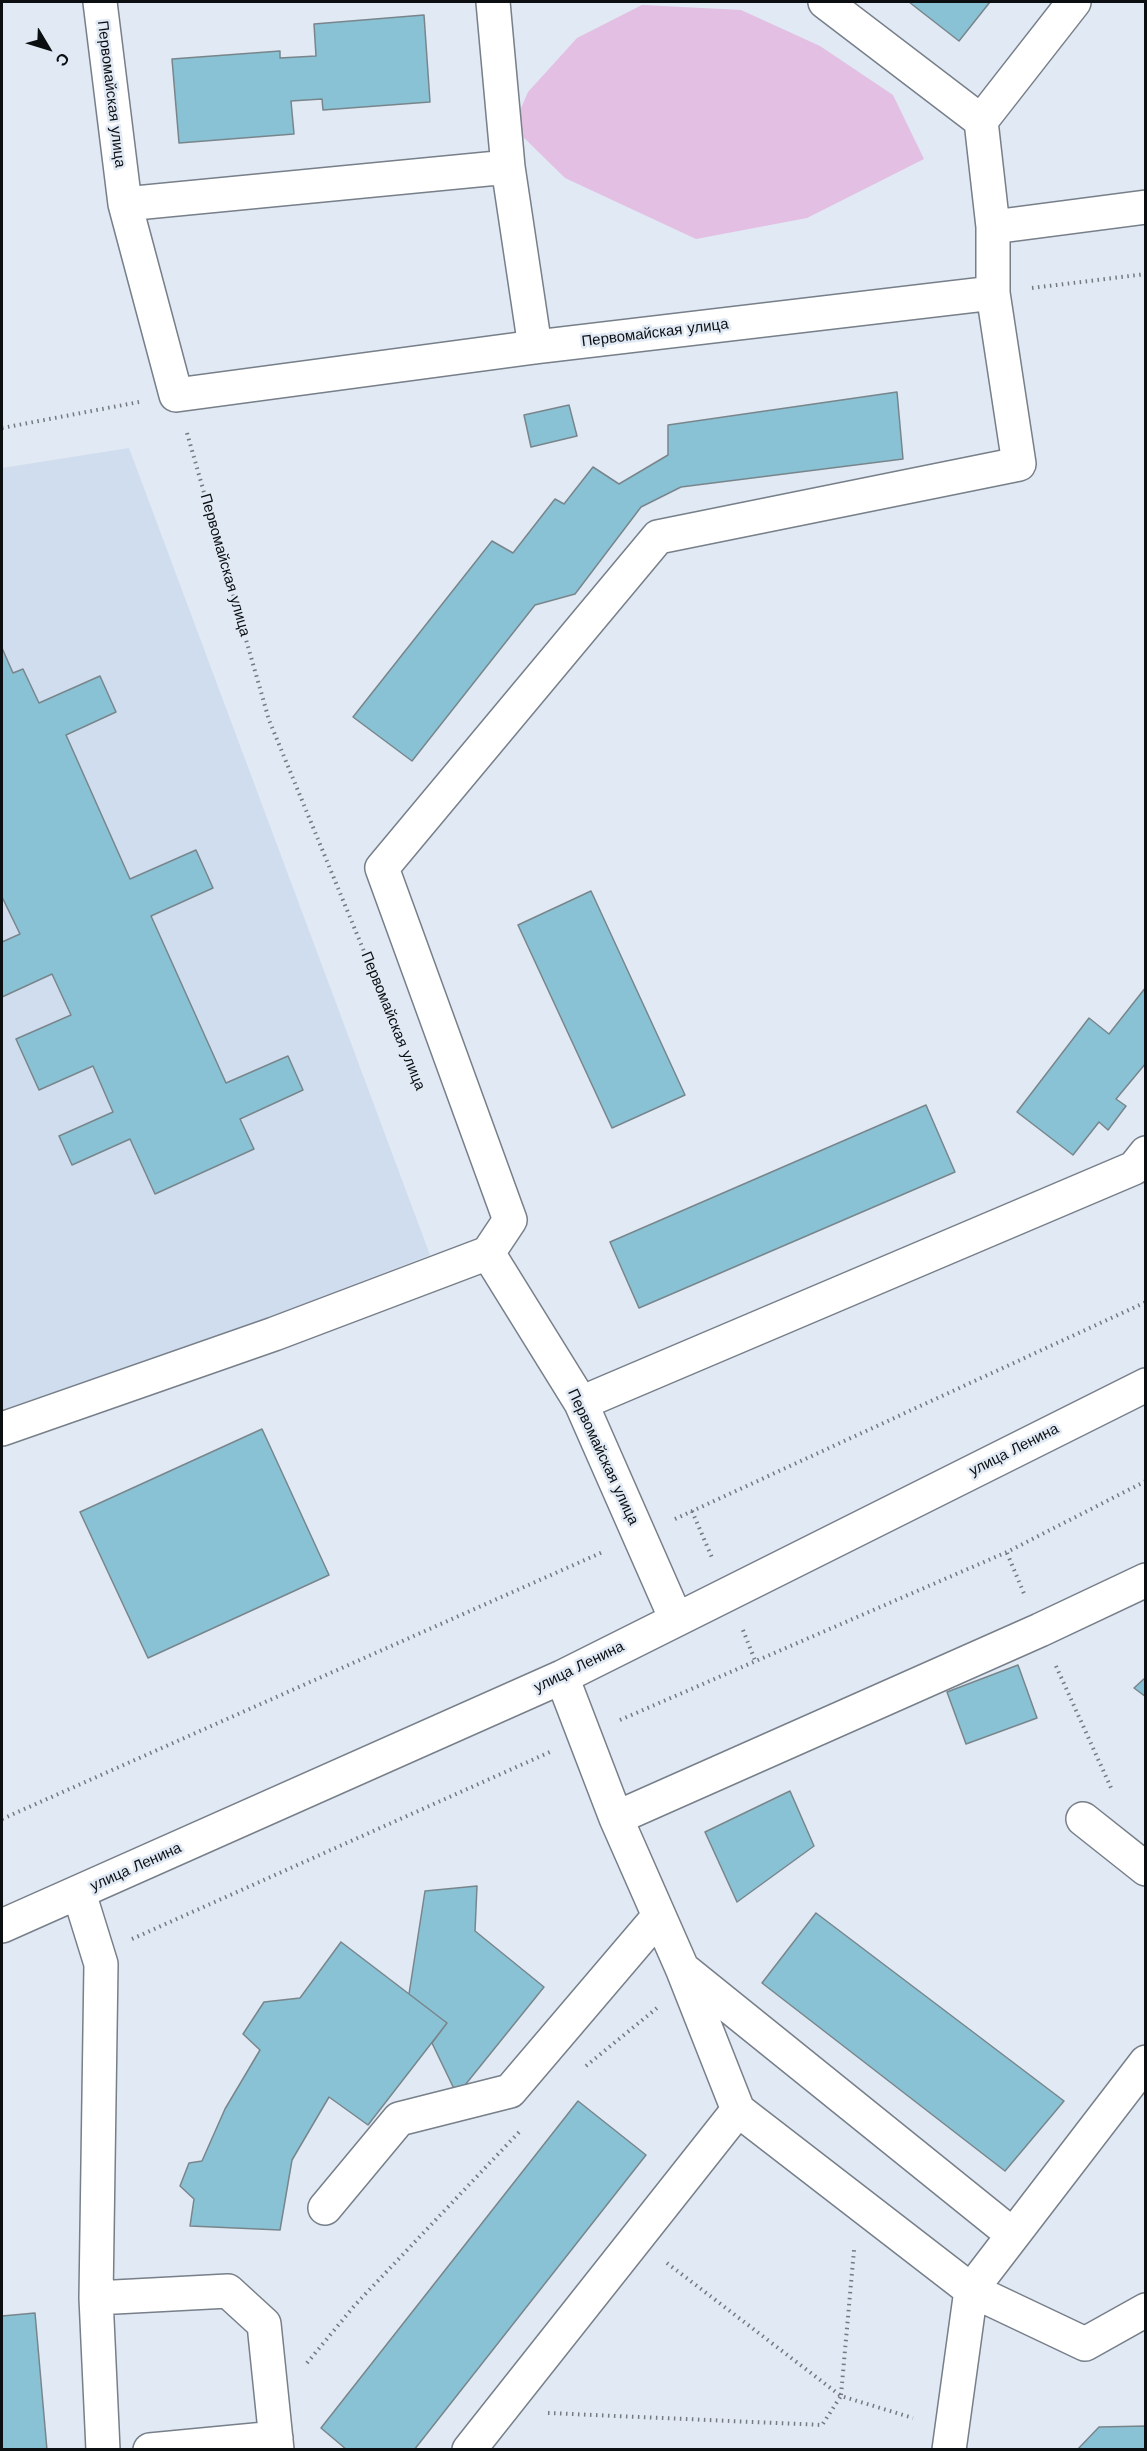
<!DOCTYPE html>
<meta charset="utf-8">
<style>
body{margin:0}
#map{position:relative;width:1147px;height:2451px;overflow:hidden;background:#e0e9f4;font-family:"Work Sans",sans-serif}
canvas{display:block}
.frame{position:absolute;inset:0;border:3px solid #0c0f12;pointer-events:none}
.north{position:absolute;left:18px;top:18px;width:60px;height:60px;-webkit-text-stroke:4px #e0e9f4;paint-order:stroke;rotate:128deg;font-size:16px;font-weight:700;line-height:24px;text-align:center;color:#0c0f12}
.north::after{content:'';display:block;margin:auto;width:21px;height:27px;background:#0c0f12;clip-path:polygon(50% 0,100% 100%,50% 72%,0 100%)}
</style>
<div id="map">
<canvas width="1147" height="2451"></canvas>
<div class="frame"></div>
<div class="north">С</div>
</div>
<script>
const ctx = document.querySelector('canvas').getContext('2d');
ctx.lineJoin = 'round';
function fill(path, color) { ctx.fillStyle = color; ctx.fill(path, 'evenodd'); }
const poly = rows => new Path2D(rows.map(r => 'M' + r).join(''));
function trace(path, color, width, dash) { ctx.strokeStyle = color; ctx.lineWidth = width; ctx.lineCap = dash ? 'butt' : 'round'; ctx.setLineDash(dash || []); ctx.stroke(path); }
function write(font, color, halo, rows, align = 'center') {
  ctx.font = font + ' "Work Sans",sans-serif'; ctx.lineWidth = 5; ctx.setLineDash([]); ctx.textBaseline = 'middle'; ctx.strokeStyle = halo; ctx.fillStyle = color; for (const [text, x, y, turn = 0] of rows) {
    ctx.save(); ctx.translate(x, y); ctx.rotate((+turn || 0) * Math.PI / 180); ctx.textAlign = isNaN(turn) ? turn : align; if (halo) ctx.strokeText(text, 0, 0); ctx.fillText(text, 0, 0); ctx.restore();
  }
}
const built = poly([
 [129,448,430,1255,2,1420,2,468]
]);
const green = poly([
 [642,5,741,10,820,46,893,95,924,159,807,218,696,239,565,178,513,127,528,92,577,38]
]);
const building = poly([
 [909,2,990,2,959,41,909,2],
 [424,15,430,102,323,110,322,99,291,101,294,134,179,143,172,59,280,51,280,58,316,56,314,24,424,15],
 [897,392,903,459,681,487,641,507,575,594,535,605,412,761,353,717,492,541,513,553,555,499,564,504,593,467,619,484,668,455,668,425,897,392],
 [569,405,577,436,531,447,524,415,569,405],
 [2,648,13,673,23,669,39,703,100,676,116,712,66,735,130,879,196,850,213,888,151,916,226,1083,288,1056,303,1090,240,1119,254,1149,155,1194,130,1139,72,1165,59,1136,113,1112,93,1066,39,1090,16,1039,71,1015,52,974,2,997,2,942,20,934,2,897,2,648],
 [591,891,685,1095,612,1128,518,925,591,891],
 [1146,987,1146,1063,1116,1099,1126,1106,1108,1130,1099,1122,1073,1155,1017,1112,1089,1018,1109,1034,1146,987],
 [926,1105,955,1172,639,1308,610,1242,926,1105],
 [262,1429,329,1575,148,1658,80,1512,262,1429],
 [1018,1665,1037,1718,966,1744,947,1692,1018,1665],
 [1146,1677,1146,1697,1134,1688,1146,1677],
 [790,1791,814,1846,737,1902,705,1832,790,1791],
 [477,1886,475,1931,544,1987,457,2095,432,2043,447,2023,409,1994,425,1891,477,1886],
 [816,1913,1064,2101,1005,2171,762,1983,816,1913],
 [341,1942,447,2023,368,2125,329,2097,292,2160,280,2230,190,2226,194,2199,180,2186,189,2163,202,2161,225,2109,260,2050,243,2034,264,2002,300,1998,341,1942],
 [578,2101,646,2155,414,2450,347,2450,321,2428,578,2101],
 [35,2313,47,2450,2,2450,2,2316,35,2313],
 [1146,2426,1146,2450,1077,2450,1099,2427,1146,2426]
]);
const path = poly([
 [1032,288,1146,274],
 [2,428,139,402],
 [187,433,269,720,393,1022],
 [692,1511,713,1560],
 [675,1519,1146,1302],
 [1007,1553,1025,1596],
 [743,1630,756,1663],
 [1056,1666,1112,1790],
 [620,1720,1007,1552,1146,1481],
 [2,1819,605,1551],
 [132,1939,550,1752],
 [586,2066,657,2008],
 [667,2263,841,2396],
 [307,2363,355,2305,521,2130],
 [841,2395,854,2250],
 [548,2413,822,2425,841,2396,913,2418]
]);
const minor = poly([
 [100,2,125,204,176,395,535,347,993,293],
 [493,2,508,167,535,347],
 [825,2,981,121],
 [125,204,508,167],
 [993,227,981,121,1074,2],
 [488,1253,581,1403,676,1619],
 [581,1403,1134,1168,1146,1153],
 [2,1429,274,1334,488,1253,510,1220,382,868,658,537,1019,464,993,293,993,227,1146,207],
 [562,1677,616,1818,682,1968,738,2110,971,2290,1085,2344,1146,2310],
 [616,1818,1040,1630,1146,1580],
 [1083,1819,1146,1869],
 [79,1893,101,1964,96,2298,103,2450],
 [2,1926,562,1677,1146,1385],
 [683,1969,1013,2235],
 [325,2208,399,2119,510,2091,659,1916],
 [96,2298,228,2291,264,2324,277,2450],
 [150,2450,276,2438],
 [469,2450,738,2110],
 [949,2450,971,2290,1146,2062]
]);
const streetNames = [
 ["Первомайская улица",111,94,83],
 ["Первомайская улица",655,333,-7],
 ["Первомайская улица",225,565,74],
 ["Первомайская улица",393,1021,68],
 ["улица Ленина",1014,1450,-27],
 ["Первомайская улица",603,1457,65],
 ["улица Ленина",579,1667,-26],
 ["улица Ленина",136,1867,-24]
];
fill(built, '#d0ddee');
fill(green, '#e3bfe3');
fill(building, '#8ac2d5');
trace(building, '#78868c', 1.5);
trace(minor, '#777f89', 36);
trace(path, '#747a80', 4, [1.5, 4.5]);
trace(minor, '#fff', 33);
write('15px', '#0c0f12', '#e0e9f4', streetNames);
</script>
